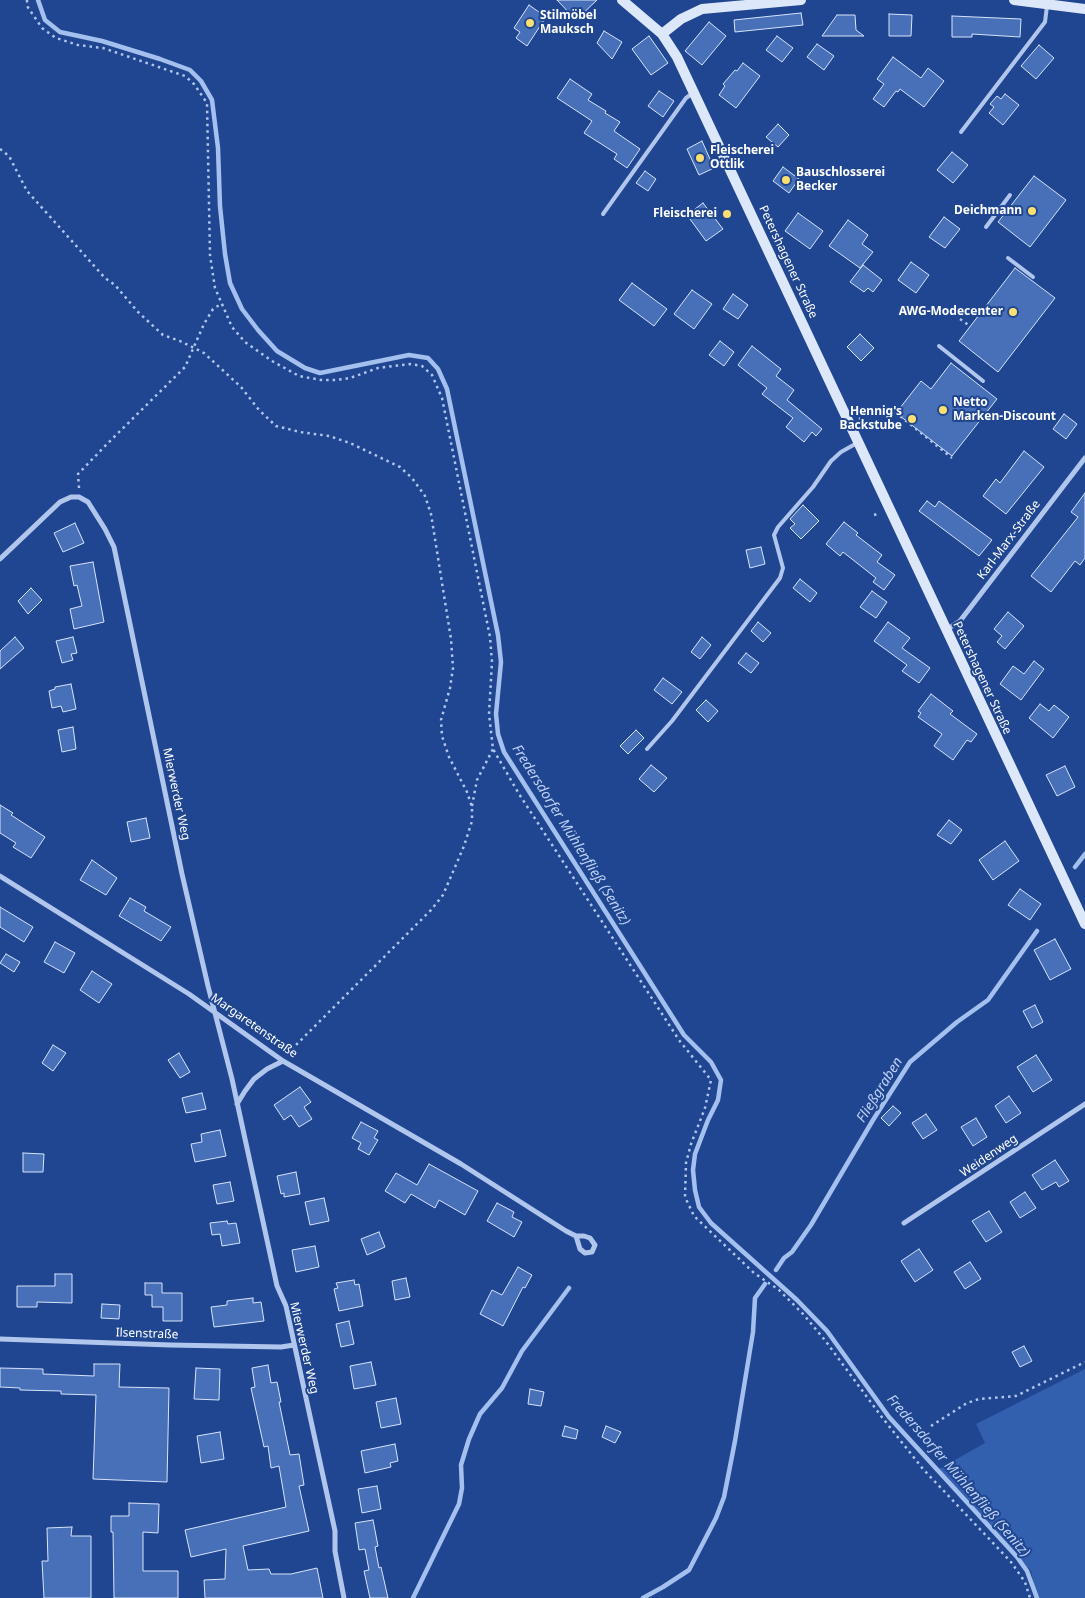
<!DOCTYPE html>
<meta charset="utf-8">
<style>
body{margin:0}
canvas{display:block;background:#204691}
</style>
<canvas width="1085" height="1598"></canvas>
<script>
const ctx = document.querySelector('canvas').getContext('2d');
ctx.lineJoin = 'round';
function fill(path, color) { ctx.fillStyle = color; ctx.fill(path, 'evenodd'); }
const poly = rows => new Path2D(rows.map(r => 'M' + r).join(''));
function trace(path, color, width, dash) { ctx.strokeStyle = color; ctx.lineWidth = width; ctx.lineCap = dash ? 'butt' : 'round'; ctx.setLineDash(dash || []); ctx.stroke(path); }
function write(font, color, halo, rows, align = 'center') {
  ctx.font = font + ' "Noto Sans",sans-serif'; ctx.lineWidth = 4; ctx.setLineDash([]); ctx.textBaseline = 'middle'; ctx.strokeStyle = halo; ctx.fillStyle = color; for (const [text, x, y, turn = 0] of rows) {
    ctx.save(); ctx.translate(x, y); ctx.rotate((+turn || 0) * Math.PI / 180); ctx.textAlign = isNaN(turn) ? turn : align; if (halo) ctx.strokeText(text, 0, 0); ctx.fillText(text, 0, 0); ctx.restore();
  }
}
const green = poly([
 [1085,1369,1085,1598,1037,1598,1031,1571,937,1470,985,1443,976,1424]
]);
const stream = poly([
 [38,0,45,20,60,32,102,41,160,59,190,70,201,81,212,100,218,148,220,206,225,254,230,283,242,309,258,330,277,351,305,368,320,373,409,355,428,358,438,369,447,389,498,635,501,662,496,714,498,734,504,752,684,1035,711,1062,721,1080,718,1100,708,1120,695,1154,693,1170,695,1190,699,1207,711,1223,797,1300,827,1331,889,1417,1017,1557,1027,1571,1037,1598],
 [1075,867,1085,854],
 [776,1270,784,1258,792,1252,811,1225,873,1120,910,1062,957,1022,988,1000,1037,931],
 [413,1598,459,1504,462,1488,461,1465,469,1439,480,1414,502,1388,522,1351,569,1288],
 [643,1598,663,1587,689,1570,716,1518,724,1497,735,1441,753,1332,755,1298,765,1284]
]);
const building = poly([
 [557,0,597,0,576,20,557,0],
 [529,5,546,17,527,46,516,38,520,32,514,28,529,5],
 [801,13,803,25,735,32,734,20,801,13],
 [889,14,912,15,911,36,889,36,889,14],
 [837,15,855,15,856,30,864,36,822,36,837,15],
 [952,16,1021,19,1020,37,972,34,972,37,952,37,952,16],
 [709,22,726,36,702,65,685,51,709,22],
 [604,31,622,42,612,59,597,43,604,31],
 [649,36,668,63,651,75,632,49,649,36],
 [777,36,793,48,782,62,766,50,777,36],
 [817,44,834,56,824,70,807,57,817,44],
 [1039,45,1054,58,1036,79,1021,66,1039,45],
 [893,57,921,78,928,68,944,81,924,107,900,89,898,92,896,91,884,107,873,99,884,84,877,79,893,57],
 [743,63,760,76,736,108,719,95,725,86,723,84,735,70,737,71,743,63],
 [570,79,592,94,588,100,606,111,605,113,620,122,614,131,640,149,627,168,614,159,617,154,584,133,592,121,557,98,570,79],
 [659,91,674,101,663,117,648,106,659,91],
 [1005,94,1019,105,1003,125,989,113,994,107,990,104,997,96,1001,99,1005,94],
 [778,124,789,135,778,147,766,137,778,124],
 [702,141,714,168,699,175,687,149,702,141],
 [952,152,968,165,953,183,937,170,952,152],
 [783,167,799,179,789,193,773,181,783,167],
 [645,171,656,179,648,191,636,183,645,171],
 [1034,176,1066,200,1030,247,998,222,1034,176],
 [703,203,723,229,706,241,687,215,703,203],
 [798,213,823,231,810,249,785,231,798,213],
 [944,217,960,229,945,248,929,237,944,217],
 [848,220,868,235,862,244,873,252,860,268,829,246,848,220],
 [911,262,929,275,916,293,898,280,911,262],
 [863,265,882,280,873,292,868,288,864,292,850,282,863,265],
 [1015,268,1055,298,998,372,959,341,1015,268],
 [632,283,667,309,654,326,619,300,632,283],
 [692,290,712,304,694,329,674,314,692,290],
 [733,294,748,305,738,319,723,309,733,294],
 [860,334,874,348,861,361,847,347,860,334],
 [720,341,734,352,724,366,709,355,720,341],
 [752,346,781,369,776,376,794,390,787,400,822,429,816,436,812,432,804,442,786,427,793,418,762,394,767,388,738,365,752,346],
 [951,363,997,399,952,456,896,413,921,381,931,389,951,363],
 [1064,414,1077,424,1066,439,1053,429,1064,414],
 [1024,451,1044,467,1006,514,983,496,996,479,1000,483,1024,451],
 [1085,493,1085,558,1080,565,1075,561,1051,592,1031,576,1078,517,1071,512,1085,493],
 [927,501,935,507,939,501,992,540,979,556,919,511,927,501],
 [803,505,819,521,801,539,790,528,795,524,790,519,803,505],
 [844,522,858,533,856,535,882,555,877,562,895,575,884,590,873,582,876,578,843,552,840,556,826,544,844,522],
 [75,523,84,543,63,552,54,533,75,523],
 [761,547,765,564,750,568,746,550,761,547],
 [93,562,104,622,74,629,70,609,82,606,77,585,74,586,70,566,93,562],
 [800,579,817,593,810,602,793,588,800,579],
 [31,588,42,600,28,614,18,601,31,588],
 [872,591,887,602,876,618,860,607,872,591],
 [1008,612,1024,626,1005,649,997,642,1002,636,994,629,1008,612],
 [758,622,771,633,763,642,751,631,758,622],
 [888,622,910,638,902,648,930,668,919,683,902,671,907,665,874,641,888,622],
 [15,637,24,648,0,669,0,651,15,637],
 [73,637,77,653,71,654,73,660,62,663,56,641,73,637],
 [702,637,711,645,700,659,691,652,702,637],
 [746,653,759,663,751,673,738,663,746,653],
 [1034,661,1044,669,1021,700,1000,684,1013,666,1024,674,1034,661],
 [663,678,682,692,672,704,654,690,663,678],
 [71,684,76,709,63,712,61,706,52,708,49,691,55,689,55,687,71,684],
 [931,694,953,711,950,714,977,734,971,742,967,740,953,760,934,746,942,734,918,717,921,713,918,711,931,694],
 [706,700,718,711,708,722,696,710,706,700],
 [1040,704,1049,711,1054,705,1069,717,1053,738,1029,718,1040,704],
 [73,727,76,749,62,752,58,730,73,727],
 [636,730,644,738,628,754,620,746,636,730],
 [651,765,667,778,654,792,639,779,651,765],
 [1065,766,1075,787,1057,796,1046,775,1065,766],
 [0,805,13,813,11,815,45,837,31,858,13,847,16,843,0,833,0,805],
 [146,818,150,838,131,842,127,822,146,818],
 [949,820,962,830,951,844,937,835,949,820],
 [1005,841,1019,861,993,880,979,860,1005,841],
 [92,860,117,878,106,895,80,880,92,860],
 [1020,889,1041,904,1030,920,1008,905,1020,889],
 [130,898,146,907,144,911,171,927,161,941,119,916,130,898],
 [0,907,33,927,24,942,0,927,0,907],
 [1055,939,1071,969,1050,980,1034,950,1055,939],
 [55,942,75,953,64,973,44,962,55,942],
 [6,954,20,962,14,972,0,963,6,954],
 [92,971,112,984,99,1003,80,990,92,971],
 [1035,1005,1043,1022,1032,1028,1023,1011,1035,1005],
 [53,1045,66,1053,53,1071,42,1063,53,1045],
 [179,1053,190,1072,180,1078,168,1060,179,1053],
 [1036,1055,1052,1080,1033,1092,1017,1067,1036,1055],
 [300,1087,311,1102,304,1107,312,1119,299,1127,291,1115,284,1120,274,1105,300,1087],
 [202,1093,206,1109,186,1113,182,1098,202,1093],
 [1009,1096,1021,1113,1006,1123,995,1106,1009,1096],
 [893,1106,901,1113,889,1126,881,1118,893,1106],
 [926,1114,937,1130,923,1139,912,1123,926,1114],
 [976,1118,987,1137,973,1146,961,1127,976,1118],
 [361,1122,378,1131,374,1138,378,1140,369,1155,358,1149,361,1143,352,1138,361,1122],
 [220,1130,226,1156,195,1162,191,1144,202,1142,201,1134,220,1130],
 [23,1153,44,1154,43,1172,23,1172,23,1153],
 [1055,1160,1069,1181,1059,1187,1056,1182,1042,1190,1032,1175,1055,1160],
 [429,1164,478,1191,465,1215,439,1200,435,1208,411,1194,405,1203,385,1191,396,1173,417,1185,429,1164],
 [296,1172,300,1194,284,1197,284,1193,281,1194,277,1176,296,1172],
 [230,1182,234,1201,217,1204,213,1185,230,1182],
 [1025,1192,1036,1208,1020,1218,1010,1202,1025,1192],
 [324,1198,329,1221,310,1225,305,1202,324,1198],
 [497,1203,514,1212,512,1217,522,1222,514,1237,487,1221,497,1203],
 [989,1211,1002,1232,986,1242,972,1221,989,1211],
 [227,1221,228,1224,236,1223,240,1243,222,1246,220,1234,212,1235,210,1223,227,1221],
 [379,1232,385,1247,367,1255,361,1239,379,1232],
 [315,1246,319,1267,296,1272,292,1250,315,1246],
 [919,1249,933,1270,915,1282,901,1261,919,1249],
 [970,1262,981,1279,965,1289,954,1272,970,1262],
 [518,1267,532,1275,525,1288,523,1287,503,1326,480,1314,492,1290,502,1295,518,1267],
 [55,1274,72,1274,72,1303,37,1302,37,1307,17,1307,17,1286,55,1286,55,1274],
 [406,1278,410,1297,395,1300,392,1281,406,1278],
 [354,1280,355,1285,359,1284,363,1306,339,1311,334,1289,338,1288,336,1283,354,1280],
 [145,1283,162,1283,162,1293,182,1293,182,1321,163,1321,163,1307,152,1307,152,1295,145,1295,145,1283],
 [253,1298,253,1303,261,1302,264,1321,214,1327,211,1307,227,1305,227,1301,253,1298],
 [102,1304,120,1305,119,1319,101,1318,102,1304],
 [349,1321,354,1344,341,1347,336,1324,349,1321],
 [1024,1346,1032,1361,1020,1367,1012,1352,1024,1346],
 [371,1362,376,1385,354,1389,350,1366,371,1362],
 [94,1364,120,1364,119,1387,169,1388,167,1482,93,1479,96,1395,61,1394,61,1391,20,1390,20,1388,0,1387,0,1368,43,1369,43,1374,94,1376,94,1364],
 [268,1365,271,1383,277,1382,281,1402,279,1402,290,1455,299,1454,304,1485,299,1486,309,1531,243,1546,248,1570,269,1569,271,1574,291,1574,317,1568,323,1598,205,1598,204,1580,225,1579,226,1549,191,1557,185,1530,286,1507,279,1466,271,1468,268,1446,264,1447,251,1388,255,1387,252,1368,268,1365],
 [196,1368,220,1369,219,1400,194,1399,196,1368],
 [530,1389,544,1392,541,1406,528,1404,530,1389],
 [396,1398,401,1424,381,1428,376,1402,396,1398],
 [565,1426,578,1430,576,1439,562,1436,565,1426],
 [606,1426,621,1432,615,1443,602,1437,606,1426],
 [220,1432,224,1459,201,1463,197,1436,220,1432],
 [395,1444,398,1461,390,1463,391,1467,365,1473,361,1451,395,1444],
 [377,1486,381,1509,362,1513,358,1489,377,1486],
 [129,1503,159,1504,158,1533,143,1532,143,1571,178,1571,178,1598,114,1598,113,1532,111,1532,111,1516,129,1516,129,1503],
 [373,1520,378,1546,375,1547,379,1568,381,1567,388,1598,370,1598,364,1571,369,1570,365,1549,359,1550,355,1523,373,1520],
 [72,1527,71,1536,91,1536,91,1598,44,1598,42,1561,48,1561,47,1528,72,1527]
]);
const path = poly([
 [27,0,27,6,42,28,56,38,78,45,103,48,185,76,194,84,207,103,210,255,215,288,232,327,245,342,272,361,299,376,321,380,336,380,350,378,378,368,410,364,422,366,432,375,442,398,490,637,492,662,489,714,493,749,519,794,679,1040,711,1080,705,1108,691,1144,686,1163,685,1197,694,1216,754,1273,779,1290,804,1315,824,1339,881,1416,923,1469,1011,1562,1025,1582,1030,1598],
 [0,149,9,156,27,191,105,278,115,285,138,312,163,335,180,341,204,353,241,387,259,410,276,426,300,432,329,436,350,443,400,467,412,478,425,496,431,514,451,639,453,668,450,688,441,720,442,736,449,757,467,792,472,807,472,821,464,846,443,895,431,910,288,1053],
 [960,319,970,326],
 [899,407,895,412,952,458],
 [859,418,876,429],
 [79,488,78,474,108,443,185,367,204,324,213,309,221,304],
 [874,515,877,514],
 [472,806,477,780,493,749],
 [931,1426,967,1403,979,1399,1016,1396,1085,1362]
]);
const lane = poly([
 [961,132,1045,22,1047,6],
 [603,214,686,98,693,93],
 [986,227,1010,195],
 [1008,258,1033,277],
 [939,346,983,381],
 [647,749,672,721,780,578,783,568,774,535,778,527,813,487,831,461,841,452,857,443]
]);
const street = poly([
 [0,559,60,502,71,497,79,497,88,502,105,529,114,547,182,874,208,986,232,1079,277,1286,286,1306,335,1531,335,1551,344,1598],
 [946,630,960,621,1085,458],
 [0,876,189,994,283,1061,461,1164,566,1231,576,1236,584,1236,590,1238,595,1245,592,1252,585,1253,580,1249,576,1236],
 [237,1104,245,1091,254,1079,267,1069,283,1061],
 [904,1223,1085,1104],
 [0,1339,170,1345,281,1347,294,1345]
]);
const secondary = poly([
 [622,0,662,34,677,57,1085,924],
 [1014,0,1085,9],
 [662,34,681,19,702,9,801,0]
]);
const markers = [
 [530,23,5,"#fbe071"],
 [700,158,5,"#fbe071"],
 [786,180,5,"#fbe071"],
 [1032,211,5,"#fbe071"],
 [727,214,5,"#fbe071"],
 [1013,312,5,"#fbe071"],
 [943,410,5,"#fbe071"],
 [912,419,5,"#fbe071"]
];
const poiNames = [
 ["Stilmöbel",540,16],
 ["Mauksch",540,30],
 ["Fleischerei",710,151],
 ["Ottlik",710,165],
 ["Bauschlosserei",796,173],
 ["Becker",796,187],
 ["Deichmann",1022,211,"right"],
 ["Fleischerei",717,214,"right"],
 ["AWG-Modecenter",1003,312,"right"],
 ["Netto",953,403],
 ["Marken-Discount",953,417],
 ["Hennig's",902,412,"right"],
 ["Backstube",902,426,"right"]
];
const streetNames = [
 ["Petershagener Straße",788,262,65],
 ["Karl-Marx-Straße",1009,540,-53],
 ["Petershagener Straße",982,678,65],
 ["Mierwerder Weg",176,794,78],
 ["Margaretenstraße",254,1026,35],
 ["Weidenweg",989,1156,-34],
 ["Ilsenstraße",147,1334,2],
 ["Mierwerder Weg",304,1348,77]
];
const waterNames = [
 ["Fredersdorfer Mühlenfließ (Senitz)",571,835,58],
 ["Fließgraben",880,1090,-58],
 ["Fredersdorfer Mühlenfließ (Senitz)",958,1476,49]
];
fill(green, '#335faf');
trace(stream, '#a4c0ee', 4.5);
fill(building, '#4870b8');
trace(building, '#d6e3fa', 1);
trace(path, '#b1c6ed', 2.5, [2.5, 4]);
trace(lane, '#b1c6ed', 4);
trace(street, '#b1c6ed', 5);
trace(secondary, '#dde7fa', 10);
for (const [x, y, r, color] of markers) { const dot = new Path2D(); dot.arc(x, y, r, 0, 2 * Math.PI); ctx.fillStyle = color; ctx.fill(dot); trace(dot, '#204691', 2); }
write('bold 12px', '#fff', '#204691', poiNames, 'left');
write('12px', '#fff', '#204691', streetNames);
write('italic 14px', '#bdd1f4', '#204691', waterNames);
</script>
